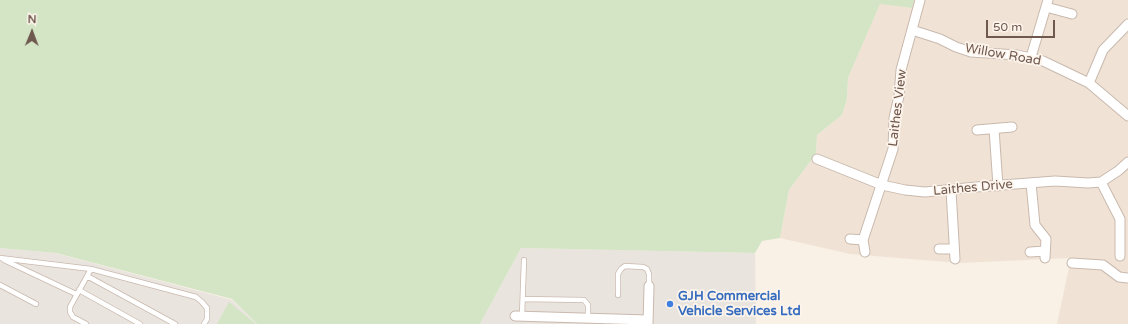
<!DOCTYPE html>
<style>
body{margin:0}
#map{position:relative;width:1128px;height:324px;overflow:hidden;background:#f9f1e6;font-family:"Varela Round",sans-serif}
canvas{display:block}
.north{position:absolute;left:12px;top:12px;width:40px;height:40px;-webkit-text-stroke:3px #fdf5ec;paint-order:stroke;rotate:1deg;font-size:11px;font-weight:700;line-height:16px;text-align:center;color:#6f584e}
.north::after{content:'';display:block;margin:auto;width:14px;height:18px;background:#6f584e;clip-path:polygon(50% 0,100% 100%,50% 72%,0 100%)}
.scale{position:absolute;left:986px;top:20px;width:69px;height:18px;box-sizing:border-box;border:2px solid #6f584e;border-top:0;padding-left:5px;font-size:12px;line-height:14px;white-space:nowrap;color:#6f584e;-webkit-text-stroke:3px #fdf5ec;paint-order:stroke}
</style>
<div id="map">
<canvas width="1128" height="324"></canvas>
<div class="north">N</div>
<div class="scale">50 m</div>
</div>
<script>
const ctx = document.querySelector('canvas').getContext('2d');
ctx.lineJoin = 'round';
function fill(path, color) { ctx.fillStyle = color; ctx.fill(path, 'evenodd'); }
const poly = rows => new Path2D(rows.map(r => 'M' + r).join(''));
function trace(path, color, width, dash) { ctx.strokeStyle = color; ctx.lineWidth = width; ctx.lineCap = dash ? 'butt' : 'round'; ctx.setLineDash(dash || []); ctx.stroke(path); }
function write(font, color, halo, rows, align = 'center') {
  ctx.font = font + ' "Varela Round",sans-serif'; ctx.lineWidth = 3.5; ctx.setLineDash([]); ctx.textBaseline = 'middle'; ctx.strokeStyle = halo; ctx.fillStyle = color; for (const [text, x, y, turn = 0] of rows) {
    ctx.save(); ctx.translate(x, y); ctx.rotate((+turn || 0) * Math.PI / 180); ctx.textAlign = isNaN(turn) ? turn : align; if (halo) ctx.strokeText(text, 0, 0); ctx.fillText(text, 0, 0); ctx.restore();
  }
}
const residential = poly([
 [914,0,1128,0,1128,324,1057,324,1071,258,959,263,850,254,780,238,789,190,816,154,817,135,842,115,847,99,848,78,880,3,911,8]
]);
const industrial = poly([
 [0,248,55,253,232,300,257,324,0,324],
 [521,248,755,253,756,324,480,324]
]);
const green = poly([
 [0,0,914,0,912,8,880,4,848,78,847,99,842,115,817,135,816,154,789,190,780,238,762,241,755,253,521,248,480,324,257,324,232,299,56,253,0,248],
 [229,302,256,324,217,324]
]);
const lane = poly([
 [0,258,91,269,196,297,202,302,207,308,207,319,204,324],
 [4,260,76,294],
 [87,276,175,324],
 [0,285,36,304],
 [79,290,140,324],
 [618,295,618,274,621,269,625,266,643,267,647,269,649,274,649,286],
 [523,299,584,300,588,305,588,318],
 [522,316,524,260],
 [86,324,73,317,70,312,70,307,91,269]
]);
const street = poly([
 [1046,7,1072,14],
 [912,30,940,39,956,47,971,52,1017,55,1043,61,1089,83,1128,116],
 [1031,57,1048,0],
 [1089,83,1103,50,1128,24],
 [994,129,998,186],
 [977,130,1012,127],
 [817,159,882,185,905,190,925,192,976,187,1055,181,1088,183,1101,182,1118,171,1128,162],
 [1101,182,1120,219,1120,256],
 [1031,183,1035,225,1046,239,1045,258],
 [951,190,955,259],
 [850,239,863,240],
 [939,249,954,249],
 [865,252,863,240,893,149,894,118,899,96,901,70,920,0],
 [1030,252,1045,251],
 [1072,263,1103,265,1119,277,1128,278],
 [515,316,648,320],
 [648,324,649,286]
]);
const markers = [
 [670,304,4,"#3f7fe0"]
];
const streetNames = [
 ["Willow Road",1003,55,10],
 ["Laithes View",898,108,-83],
 ["Laithes Drive",973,188,-5]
];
const shopNames = [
 ["GJH Commercial",678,297],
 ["Vehicle Services Ltd",678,312]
];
fill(residential, '#f0e3d5');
fill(industrial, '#eae4df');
fill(green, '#d4e5c6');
trace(lane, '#c9b9ae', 6);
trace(street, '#c9b9ae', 11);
trace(lane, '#fff', 4.5);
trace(street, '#fff', 9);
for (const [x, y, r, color] of markers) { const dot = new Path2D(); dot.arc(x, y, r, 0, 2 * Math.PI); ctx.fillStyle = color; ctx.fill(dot); trace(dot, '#fdf5ec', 1.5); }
write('13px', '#6f584e', '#fdf5ec', streetNames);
write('bold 13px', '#366cbe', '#fdf5ec', shopNames, 'left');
</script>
